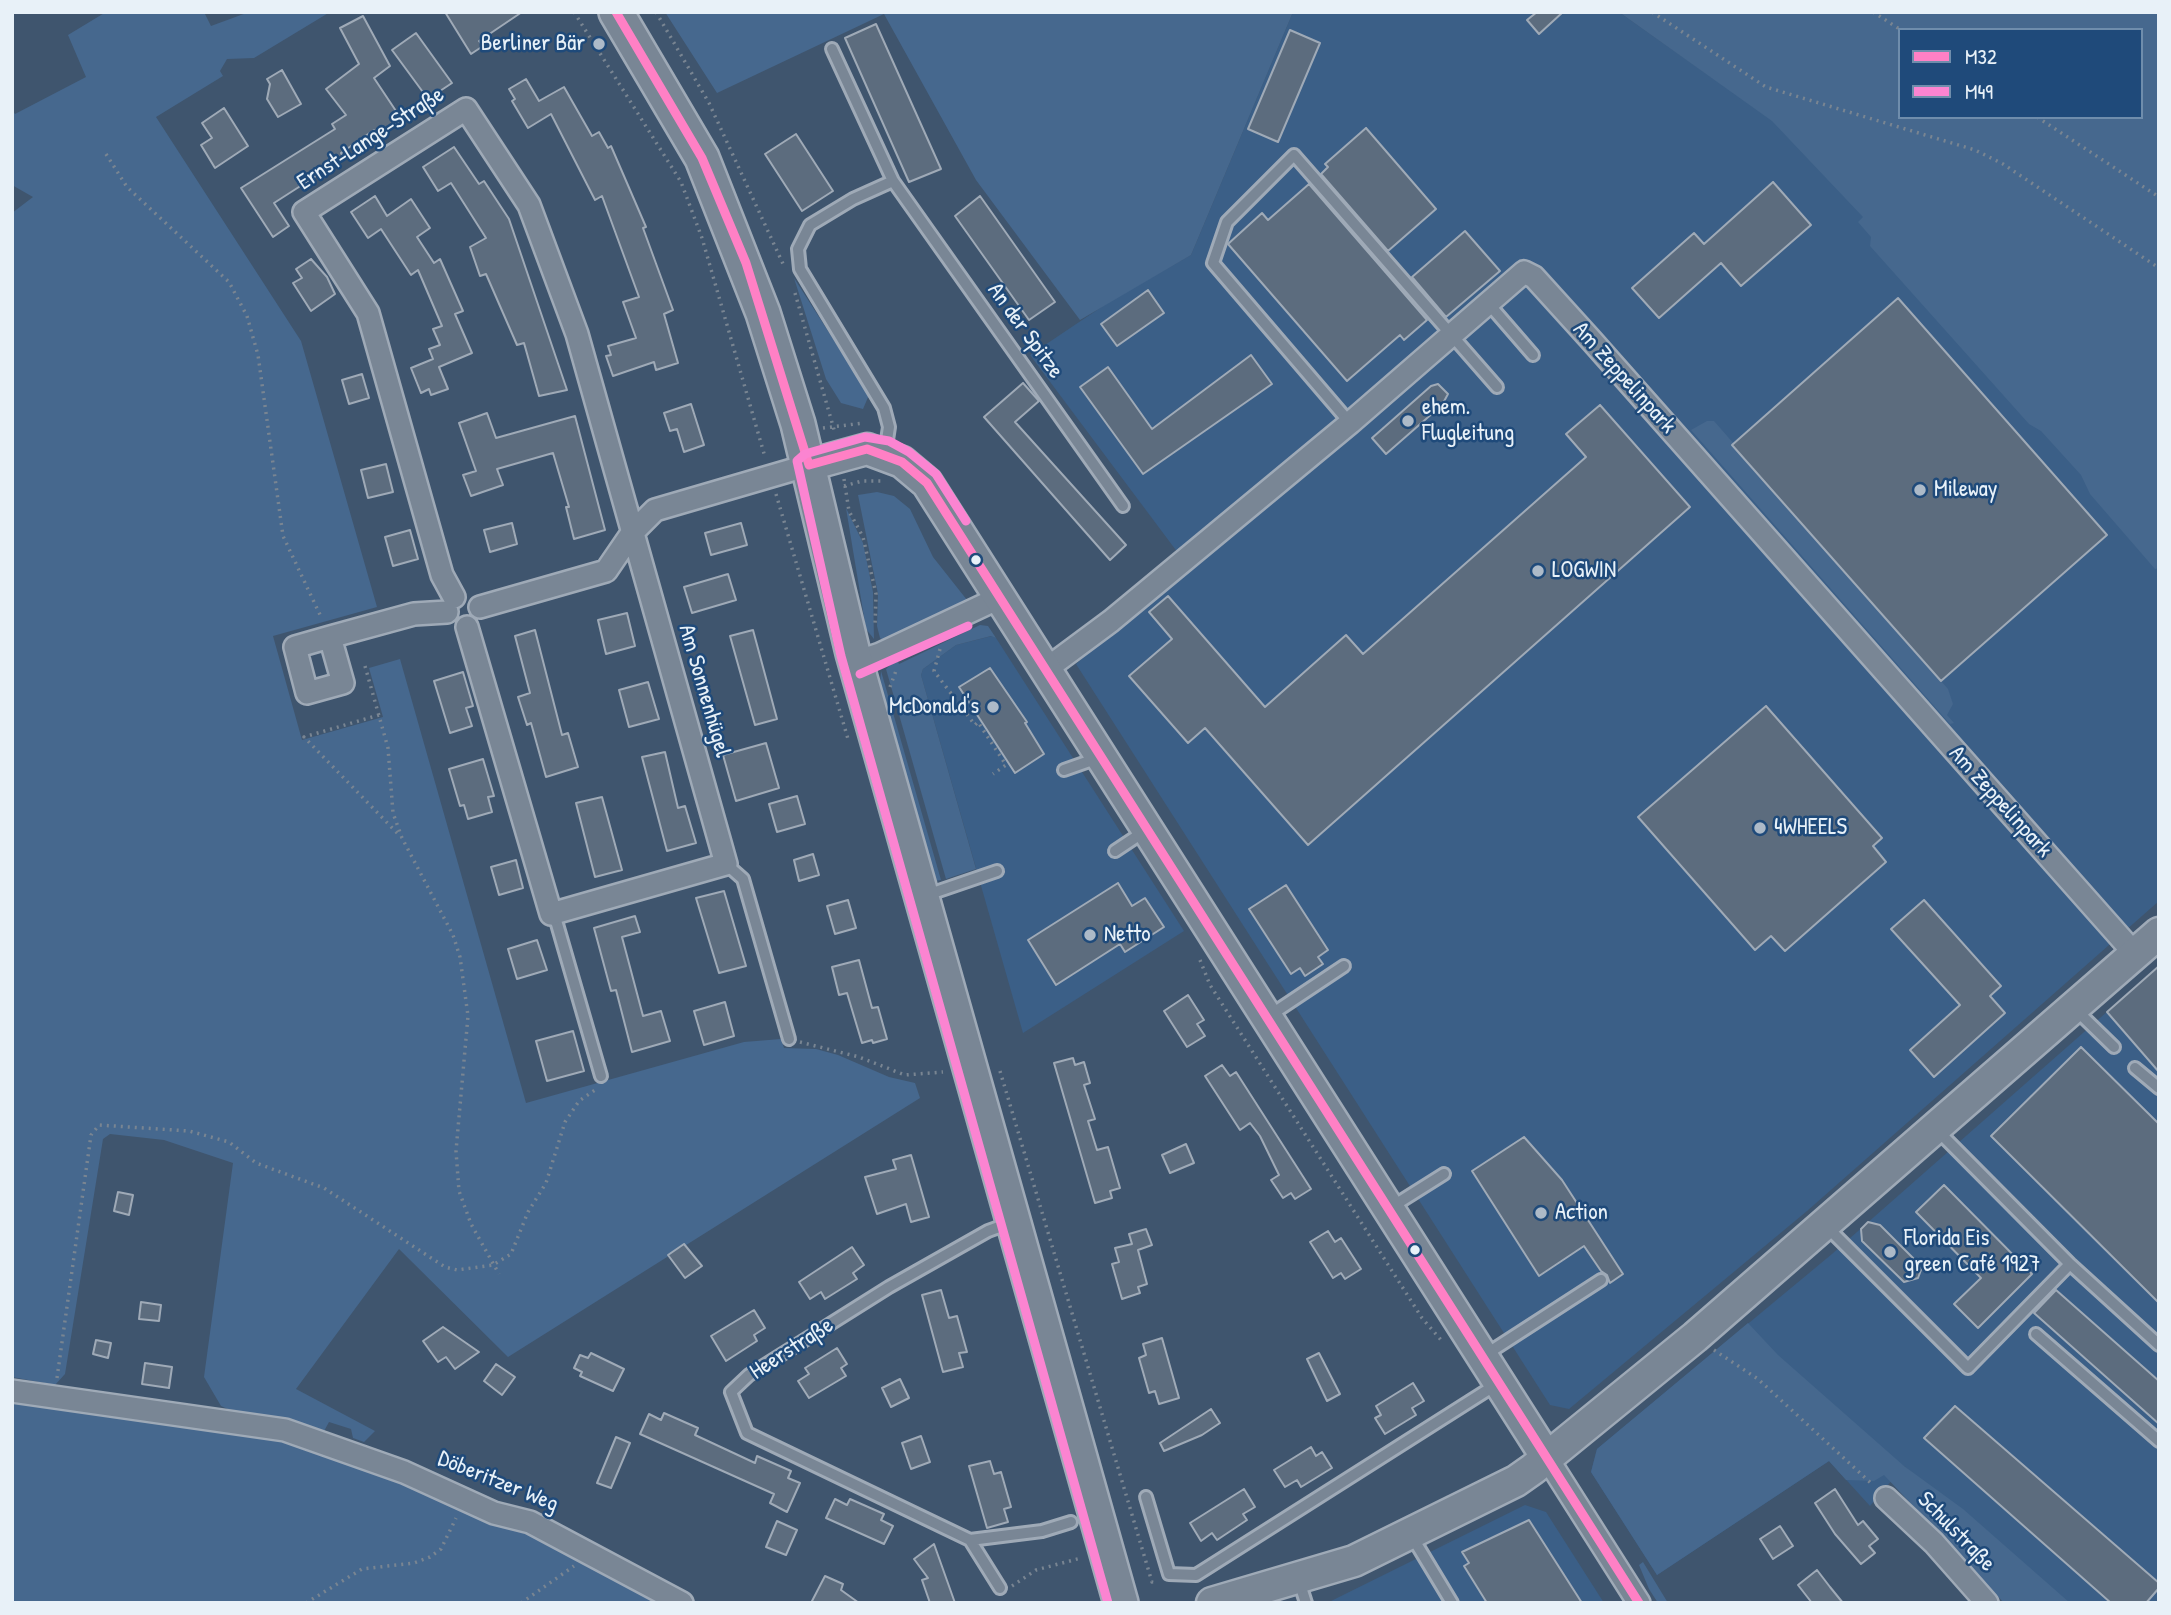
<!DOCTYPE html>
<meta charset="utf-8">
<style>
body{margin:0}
#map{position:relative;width:2171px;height:1615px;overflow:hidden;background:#3f556e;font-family:"Patrick Hand",sans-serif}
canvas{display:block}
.frame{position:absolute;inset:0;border:14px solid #e8f1f8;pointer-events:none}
.legend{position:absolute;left:1898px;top:28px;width:245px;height:91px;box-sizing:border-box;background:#1f4a7a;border:2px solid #6f8dac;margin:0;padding:9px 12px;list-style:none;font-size:21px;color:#e8f1f8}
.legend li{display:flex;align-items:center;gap:14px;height:35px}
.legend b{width:35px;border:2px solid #6f8dac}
</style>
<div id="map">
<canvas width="2171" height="1615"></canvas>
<div class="frame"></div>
<ul class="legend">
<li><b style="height:9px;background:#ff80c5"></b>M32</li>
<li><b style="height:9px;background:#fb84d1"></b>M49</li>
</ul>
</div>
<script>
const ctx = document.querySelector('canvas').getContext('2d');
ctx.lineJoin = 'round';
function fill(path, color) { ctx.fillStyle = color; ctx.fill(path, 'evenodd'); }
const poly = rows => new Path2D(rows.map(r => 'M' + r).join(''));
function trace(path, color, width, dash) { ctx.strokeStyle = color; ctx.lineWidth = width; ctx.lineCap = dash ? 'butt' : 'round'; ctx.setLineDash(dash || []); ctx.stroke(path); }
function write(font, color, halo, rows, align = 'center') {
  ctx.font = font + ' "Patrick Hand",sans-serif'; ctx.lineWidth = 5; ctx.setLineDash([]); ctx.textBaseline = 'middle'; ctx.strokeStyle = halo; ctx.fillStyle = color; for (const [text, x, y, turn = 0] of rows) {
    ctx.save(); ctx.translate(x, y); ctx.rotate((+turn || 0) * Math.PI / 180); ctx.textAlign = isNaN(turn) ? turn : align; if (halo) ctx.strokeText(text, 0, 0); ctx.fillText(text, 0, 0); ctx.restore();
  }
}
const built = poly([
 [1293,12,1619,12,1772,120,2159,523,2159,901,1807,1211,1569,1409,1550,1405,1076,664,1187,565,1030,355,1112,300,1191,255],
 [992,636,996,638,1184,931,1023,1033,921,675,923,669,956,645],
 [2159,966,2159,1603,2059,1603,1904,1466,1870,1506,1829,1461,1657,1575,1591,1472,1597,1449,1832,1254],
 [1525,1505,1546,1512,1604,1603,1327,1603]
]);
const green = poly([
 [106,12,204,12,211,26,249,12,330,12,254,58,227,59,220,71,223,76,156,117,301,341,377,607,273,636,302,740,383,717,369,668,400,659,526,1103,744,1042,781,1039,784,1048,816,1049,838,1055,889,1077,915,1083,920,1098,508,1357,399,1249,296,1389,375,1431,364,1442,353,1438,351,1429,329,1422,323,1433,241,1415,221,1406,204,1377,233,1163,164,1140,110,1134,103,1139,65,1374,55,1385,12,1377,12,213,33,197,12,185,12,110,15,114,86,77,68,35],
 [665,12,1293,12,1191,255,1080,320,976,180,884,14,717,93],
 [1619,12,2159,12,2159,568,2155,569,2090,494,2081,475,2041,431,2029,424,1870,246,1871,237,1858,222,1863,217,1772,121],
 [1900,30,2141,30,2141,117,1900,117],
 [794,278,869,395,863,409,841,403,826,379],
 [1707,421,1714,421,1948,689,1953,704,1947,715,1954,723,1950,724,1691,430],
 [877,492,894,496,910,509,933,557,967,600,885,642,880,638,877,626,878,594,858,495],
 [846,508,863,543,873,592,874,639,866,629],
 [980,625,988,626,996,638,991,636,956,645,923,669,921,675,976,869,946,879,886,669,897,659,899,664],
 [881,671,941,880,935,881,880,684],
 [1748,1323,1778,1355,1904,1466,1963,1509,2070,1603,2004,1603,1884,1475,1874,1481,1846,1480,1829,1461,1657,1575,1591,1472,1597,1449],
 [12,1400,295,1439,558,1540,666,1603,12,1603],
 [1643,1562,1668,1603,1658,1603,1649,1589,1639,1565]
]);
const building = poly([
 [445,12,522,12,479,41,483,46,471,54,445,12],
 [1537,12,1563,12,1539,34,1527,20,1537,12],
 [363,16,390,66,374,78,402,120,378,135,374,130,341,153,344,158,274,203,289,226,273,237,241,188,335,129,332,124,346,115,326,89,359,64,340,28,363,16],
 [876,24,941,169,909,182,845,38,876,24],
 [1290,30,1320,43,1278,142,1248,129,1290,30],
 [416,33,452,83,428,99,392,50,416,33],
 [282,70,301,104,278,117,267,99,270,84,267,79,282,70],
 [526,79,539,101,564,87,592,136,599,132,608,148,611,146,646,227,643,228,673,310,664,314,678,363,656,370,654,362,613,376,606,356,611,355,608,346,636,338,623,302,639,297,602,196,595,200,551,114,528,128,512,101,515,99,509,89,526,79],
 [224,108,248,146,215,168,201,145,212,138,202,123,224,108],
 [1366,128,1436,209,1388,251,1321,174,1328,167,1325,164,1366,128],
 [796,134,833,191,802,211,765,154,796,134],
 [454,147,479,184,484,181,509,219,567,390,539,396,524,343,517,345,486,274,480,276,470,247,486,238,451,183,438,191,423,167,454,147],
 [1773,182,1811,225,1741,286,1721,263,1659,318,1632,288,1694,233,1704,244,1773,182],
 [1309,184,1427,320,1404,340,1400,335,1347,381,1228,244,1262,213,1268,220,1309,184],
 [375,196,387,216,411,199,430,228,417,237,434,263,440,259,463,311,455,314,472,353,439,367,448,389,431,395,429,389,421,393,411,368,433,359,429,349,440,345,433,329,442,326,418,270,411,275,381,229,368,238,351,212,375,196],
 [980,196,1055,302,1029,320,955,216,980,196],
 [1465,231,1500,271,1446,317,1412,277,1465,231],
 [311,259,327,277,335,294,311,311,293,283,302,278,296,269,311,259],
 [1148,290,1164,313,1117,346,1101,324,1148,290],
 [1898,298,2107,535,1941,681,1732,445,1898,298],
 [1251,355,1272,384,1143,474,1080,387,1108,367,1152,429,1251,355],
 [362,374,369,398,349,404,342,380,362,374],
 [1023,383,1039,401,1015,422,1126,545,1110,560,984,417,1023,383],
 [1438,384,1448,394,1442,405,1386,454,1372,438,1431,386,1438,384],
 [691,404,704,445,684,452,677,429,670,431,664,413,691,404],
 [1600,405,1690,507,1308,845,1205,728,1188,743,1129,676,1172,639,1149,612,1168,596,1265,707,1346,635,1363,654,1586,457,1566,434,1600,405],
 [487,413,496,438,575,416,605,530,574,539,566,507,569,507,553,453,497,469,503,485,471,496,463,475,476,471,459,423,487,413],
 [386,464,393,492,368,498,361,470,386,464],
 [512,523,517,544,490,552,484,530,512,523],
 [741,523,747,545,711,555,705,533,741,523],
 [410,530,418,559,393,566,385,537,410,530],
 [728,574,736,600,692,613,684,587,728,574],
 [627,613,635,646,606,654,598,620,627,613],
 [535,630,562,735,568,733,578,767,546,777,531,723,527,725,518,697,530,693,515,636,535,630],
 [753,630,777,719,755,725,730,636,753,630],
 [990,668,1027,722,1025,723,1044,754,1015,773,959,687,990,668],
 [463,672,473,706,466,708,472,726,450,733,434,681,463,672],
 [648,682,659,719,629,727,619,690,648,682],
 [1766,706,1882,838,1873,846,1886,862,1785,951,1771,936,1755,950,1638,817,1766,706],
 [766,743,779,788,736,801,723,755,766,743],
 [665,752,678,808,685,806,696,843,667,851,642,757,665,752],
 [483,759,494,796,488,797,492,812,468,819,464,805,460,806,449,769,483,759],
 [797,796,805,824,777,832,769,804,797,796],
 [602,797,622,870,595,877,576,803,602,797],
 [813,854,819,875,799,881,794,860,813,854],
 [516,860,523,888,499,895,491,867,516,860],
 [1118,883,1132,906,1145,898,1164,927,1125,952,1120,944,1056,985,1028,940,1118,883],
 [1286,885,1328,950,1318,957,1323,964,1305,976,1300,968,1291,974,1249,909,1286,885],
 [724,891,746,966,719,973,696,898,724,891],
 [848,900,856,928,835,934,827,906,848,900],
 [1924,900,2001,986,1990,996,2005,1013,1934,1077,1910,1050,1960,1005,1891,929,1924,900],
 [635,916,640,932,622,937,643,1016,661,1011,670,1041,632,1052,616,990,611,991,594,928,635,916],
 [537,940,547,970,517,979,508,949,537,940],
 [859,960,872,1008,878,1007,887,1039,873,1043,872,1040,862,1043,847,993,839,995,832,967,859,960],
 [2159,966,2159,1072,2107,1012,2159,966],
 [1188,995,1204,1020,1197,1024,1205,1036,1187,1047,1164,1011,1188,995],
 [725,1002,734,1036,704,1045,694,1011,725,1002],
 [573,1031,584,1071,547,1081,536,1041,573,1031],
 [2081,1047,2159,1124,2159,1303,1991,1136,2081,1047],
 [1073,1058,1075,1065,1084,1062,1090,1083,1084,1085,1095,1119,1088,1121,1097,1150,1108,1147,1120,1188,1110,1191,1112,1198,1095,1203,1054,1063,1073,1058],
 [1222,1065,1230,1076,1236,1072,1311,1189,1295,1199,1291,1193,1283,1198,1271,1180,1279,1175,1260,1136,1250,1123,1240,1130,1205,1076,1222,1065],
 [1524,1137,1562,1180,1623,1274,1610,1283,1607,1275,1601,1271,1584,1246,1539,1276,1472,1171,1524,1137],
 [1186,1144,1194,1163,1170,1173,1162,1155,1186,1144],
 [911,1155,929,1217,911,1222,906,1204,877,1214,865,1177,896,1169,893,1160,911,1155],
 [1944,1185,2032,1274,1978,1328,1954,1304,1981,1278,1916,1212,1944,1185],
 [118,1192,133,1195,129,1215,114,1211,118,1192],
 [1868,1222,1880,1225,1915,1260,1921,1270,1918,1278,1904,1282,1862,1241,1861,1229,1868,1222],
 [1146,1229,1152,1245,1138,1250,1147,1284,1138,1287,1140,1293,1122,1299,1112,1264,1119,1262,1115,1248,1132,1244,1129,1234,1146,1229],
 [1328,1231,1335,1242,1341,1238,1361,1269,1345,1279,1341,1273,1333,1278,1310,1242,1328,1231],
 [684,1244,702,1266,685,1278,668,1255,684,1244],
 [852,1247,864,1265,853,1273,857,1279,825,1299,821,1292,810,1299,799,1282,852,1247],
 [941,1290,949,1318,957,1316,967,1352,959,1353,963,1367,943,1372,922,1295,941,1290],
 [2056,1290,2159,1381,2159,1424,2034,1313,2056,1290],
 [141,1302,161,1305,159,1321,139,1319,141,1302],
 [754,1310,765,1328,754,1335,757,1341,726,1361,711,1336,754,1310],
 [443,1327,479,1352,455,1369,446,1357,438,1362,423,1341,443,1327],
 [1162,1338,1179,1398,1159,1404,1155,1391,1149,1393,1139,1358,1146,1355,1143,1344,1162,1338],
 [96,1340,111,1343,108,1358,93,1354,96,1340],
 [837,1348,847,1364,841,1368,846,1376,809,1398,798,1381,809,1374,805,1368,837,1348],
 [591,1353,624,1369,613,1391,580,1376,582,1372,574,1368,580,1355,588,1358,591,1353],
 [1319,1353,1340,1394,1327,1401,1307,1359,1319,1353],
 [145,1363,172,1367,169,1388,142,1384,145,1363],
 [496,1364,515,1377,502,1395,484,1381,496,1364],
 [900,1379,909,1398,891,1407,882,1388,900,1379],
 [1413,1383,1424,1401,1412,1408,1416,1415,1385,1434,1375,1418,1381,1415,1376,1406,1413,1383],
 [1955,1406,2159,1583,2159,1588,2146,1603,2111,1603,1924,1438,1955,1406],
 [1211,1409,1220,1423,1202,1435,1164,1451,1160,1443,1211,1409],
 [664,1413,698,1428,695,1435,755,1463,757,1456,791,1471,788,1478,800,1483,787,1512,770,1503,774,1494,640,1434,649,1414,661,1420,664,1413],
 [921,1436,930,1462,911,1469,902,1443,921,1436],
 [616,1437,630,1443,611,1488,597,1483,616,1437],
 [1311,1447,1316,1456,1322,1452,1332,1468,1301,1487,1297,1480,1285,1487,1274,1470,1311,1447],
 [990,1461,994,1474,1001,1472,1011,1507,1004,1509,1008,1522,987,1528,969,1466,990,1461],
 [1244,1489,1255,1507,1243,1514,1247,1520,1217,1540,1212,1533,1201,1541,1190,1523,1244,1489],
 [1835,1489,1858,1525,1863,1521,1878,1539,1869,1546,1875,1553,1861,1564,1835,1534,1815,1503,1835,1489],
 [835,1499,847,1505,850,1499,884,1514,881,1520,893,1526,884,1544,826,1518,835,1499],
 [1529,1520,1582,1603,1487,1603,1464,1566,1469,1563,1462,1552,1529,1520],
 [777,1521,797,1530,786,1555,766,1547,777,1521],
 [1780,1526,1793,1546,1773,1559,1760,1539,1780,1526],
 [934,1544,955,1603,930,1603,922,1580,928,1578,914,1559,934,1544],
 [1817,1570,1830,1587,1843,1603,1812,1603,1798,1585,1817,1570],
 [825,1576,843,1584,841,1590,859,1603,811,1603,825,1576]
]);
const path = poly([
 [574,12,681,182,702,238,765,457],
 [656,12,709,103,784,266],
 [1652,12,1766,87,1975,150,2003,164,2159,268],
 [1873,12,1901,30],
 [2037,117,2159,197],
 [106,154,127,187,229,282,247,316,258,355,283,536,322,619],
 [795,293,835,433],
 [823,428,864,423],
 [844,479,849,511,863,537,876,594,875,626],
 [844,486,862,481,881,481],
 [776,494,848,739],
 [940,649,934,671,975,725,978,722,1006,765,993,774],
 [365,666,388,748,393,813,402,838,453,935,460,957,468,1016,456,1151,459,1191,471,1224,499,1274],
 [890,687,897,668],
 [379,715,304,737,400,836],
 [1200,960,1210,985,1422,1318,1441,1340],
 [800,1042,859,1057,905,1075,943,1072],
 [1000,1071,1152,1582,1157,1580],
 [1714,1350,1758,1379,1873,1485],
 [57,1378,91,1135,99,1125,189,1131,229,1142,256,1163,324,1188,445,1267,457,1270,493,1265,511,1254,528,1212,546,1183,565,1122,579,1101,595,1090],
 [1012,1586,1036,1570,1081,1558],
 [306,1603,362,1569,414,1563,430,1557,441,1549,456,1518],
 [521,1603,574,1566]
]);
const service = poly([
 [832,49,893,181,1123,506],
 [1488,303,1533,355],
 [1350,423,1213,263,1227,222,1294,155,1497,387],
 [885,453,889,427,884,408,800,269,798,249,810,225,853,199,893,181],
 [1064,770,1098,758],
 [1115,851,1145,831],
 [726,864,743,879,789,1039],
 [924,896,997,871],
 [551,914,557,924,601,1076],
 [2075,1009,2114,1047],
 [1269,1016,1344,966],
 [2135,1068,2159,1088],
 [1937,1130,2070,1264,2159,1345],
 [1390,1208,1444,1174],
 [1825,1225,1968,1368,2070,1264],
 [2036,1334,2159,1441],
 [1485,1355,1601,1280],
 [1146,1497,1169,1574,1196,1575,1497,1384],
 [1411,1535,1452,1603],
 [970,1540,1042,1531,1071,1522],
 [1299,1581,1306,1603],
 [1000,1588,970,1540,747,1433,731,1392,749,1375,889,1287,988,1231,1010,1223]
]);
const minor = poly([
 [454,597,442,575,368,313,304,212,466,109,529,205,577,334,726,864,551,914,467,627],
 [480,607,606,571,632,533,655,510,809,465],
 [330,637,343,683,307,693,295,647,330,637,414,614,447,612],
 [856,662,880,654,999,598],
 [1045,670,1111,621,1350,423,1524,272,1534,277,1592,341,2135,954],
 [12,1391,285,1430,404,1472,494,1513,530,1522,682,1603],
 [1547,1458,1639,1603],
 [1886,1498,1934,1543,1987,1603]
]);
const secondary = poly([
 [809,465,867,449,902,462,927,483,1547,1458],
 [1212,1603,1354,1561,1516,1481,1533,1469,1695,1337,2159,933]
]);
const primary = poly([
 [616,12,702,158,763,313,798,424,853,653,1121,1603]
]);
const bus1 = poly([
 [616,12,702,158,746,263,809,465],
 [809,465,867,449,902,462,927,483,1639,1603]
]);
const bus2 = poly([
 [966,521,936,474,909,452,889,441,865,437,805,454,797,461,841,656,1108,1603],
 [860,674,968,626]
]);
const markers = [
 [599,44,7,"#adbac8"],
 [1408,421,7,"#adbac8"],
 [1920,490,7,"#adbac8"],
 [976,560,6,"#e8f1f8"],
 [1538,571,7,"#adbac8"],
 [993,707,7,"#adbac8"],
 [1760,828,7,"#adbac8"],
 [1090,935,7,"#adbac8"],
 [1541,1213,7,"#adbac8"],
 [1415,1250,6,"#e8f1f8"],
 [1890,1252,7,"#adbac8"]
];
const poiNames = [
 ["Berliner Bär",585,44,"right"],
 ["ehem.",1422,408],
 ["Flugleitung",1422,434],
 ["Mileway",1934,490],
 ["LOGWIN",1552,571],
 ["McDonald's",979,707,"right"],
 ["4WHEELS",1774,828],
 ["Netto",1104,935],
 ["Action",1555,1213],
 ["Florida Eis",1904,1239],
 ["green Café 1927",1904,1265]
];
const streetNames = [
 ["Ernst-Lange-Straße",371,139,-33],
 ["An der Spitze",1025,331,54],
 ["Am Zeppelinpark",1624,378,48],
 ["Am Sonnenhügel",704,691,74],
 ["Am Zeppelinpark",2000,802,48],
 ["Heerstraße",792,1349,-33],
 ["Döberitzer Weg",498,1482,22],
 ["Schulstraße",1956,1532,46]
];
fill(built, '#3b5f87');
fill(green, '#46688e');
fill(building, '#5c6c7e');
trace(building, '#9faab7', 2);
trace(service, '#9faab7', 16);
trace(minor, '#9faab7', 26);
trace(secondary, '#9faab7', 35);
trace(primary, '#9faab7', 38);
trace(path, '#798592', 3.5, [2, 5]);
trace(service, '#798695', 10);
trace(minor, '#798695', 21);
trace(secondary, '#798695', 30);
trace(primary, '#798695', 33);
trace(bus1, '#ff80c5', 9);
trace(bus2, '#fb84d1', 9);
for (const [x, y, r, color] of markers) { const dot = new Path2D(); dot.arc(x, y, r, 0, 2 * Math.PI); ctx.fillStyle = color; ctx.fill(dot); trace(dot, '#1f4a7a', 2.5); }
write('23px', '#e8f1f8', '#1f4a7a', poiNames, 'left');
write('23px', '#e8f1f8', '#1f4a7a', streetNames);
</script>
